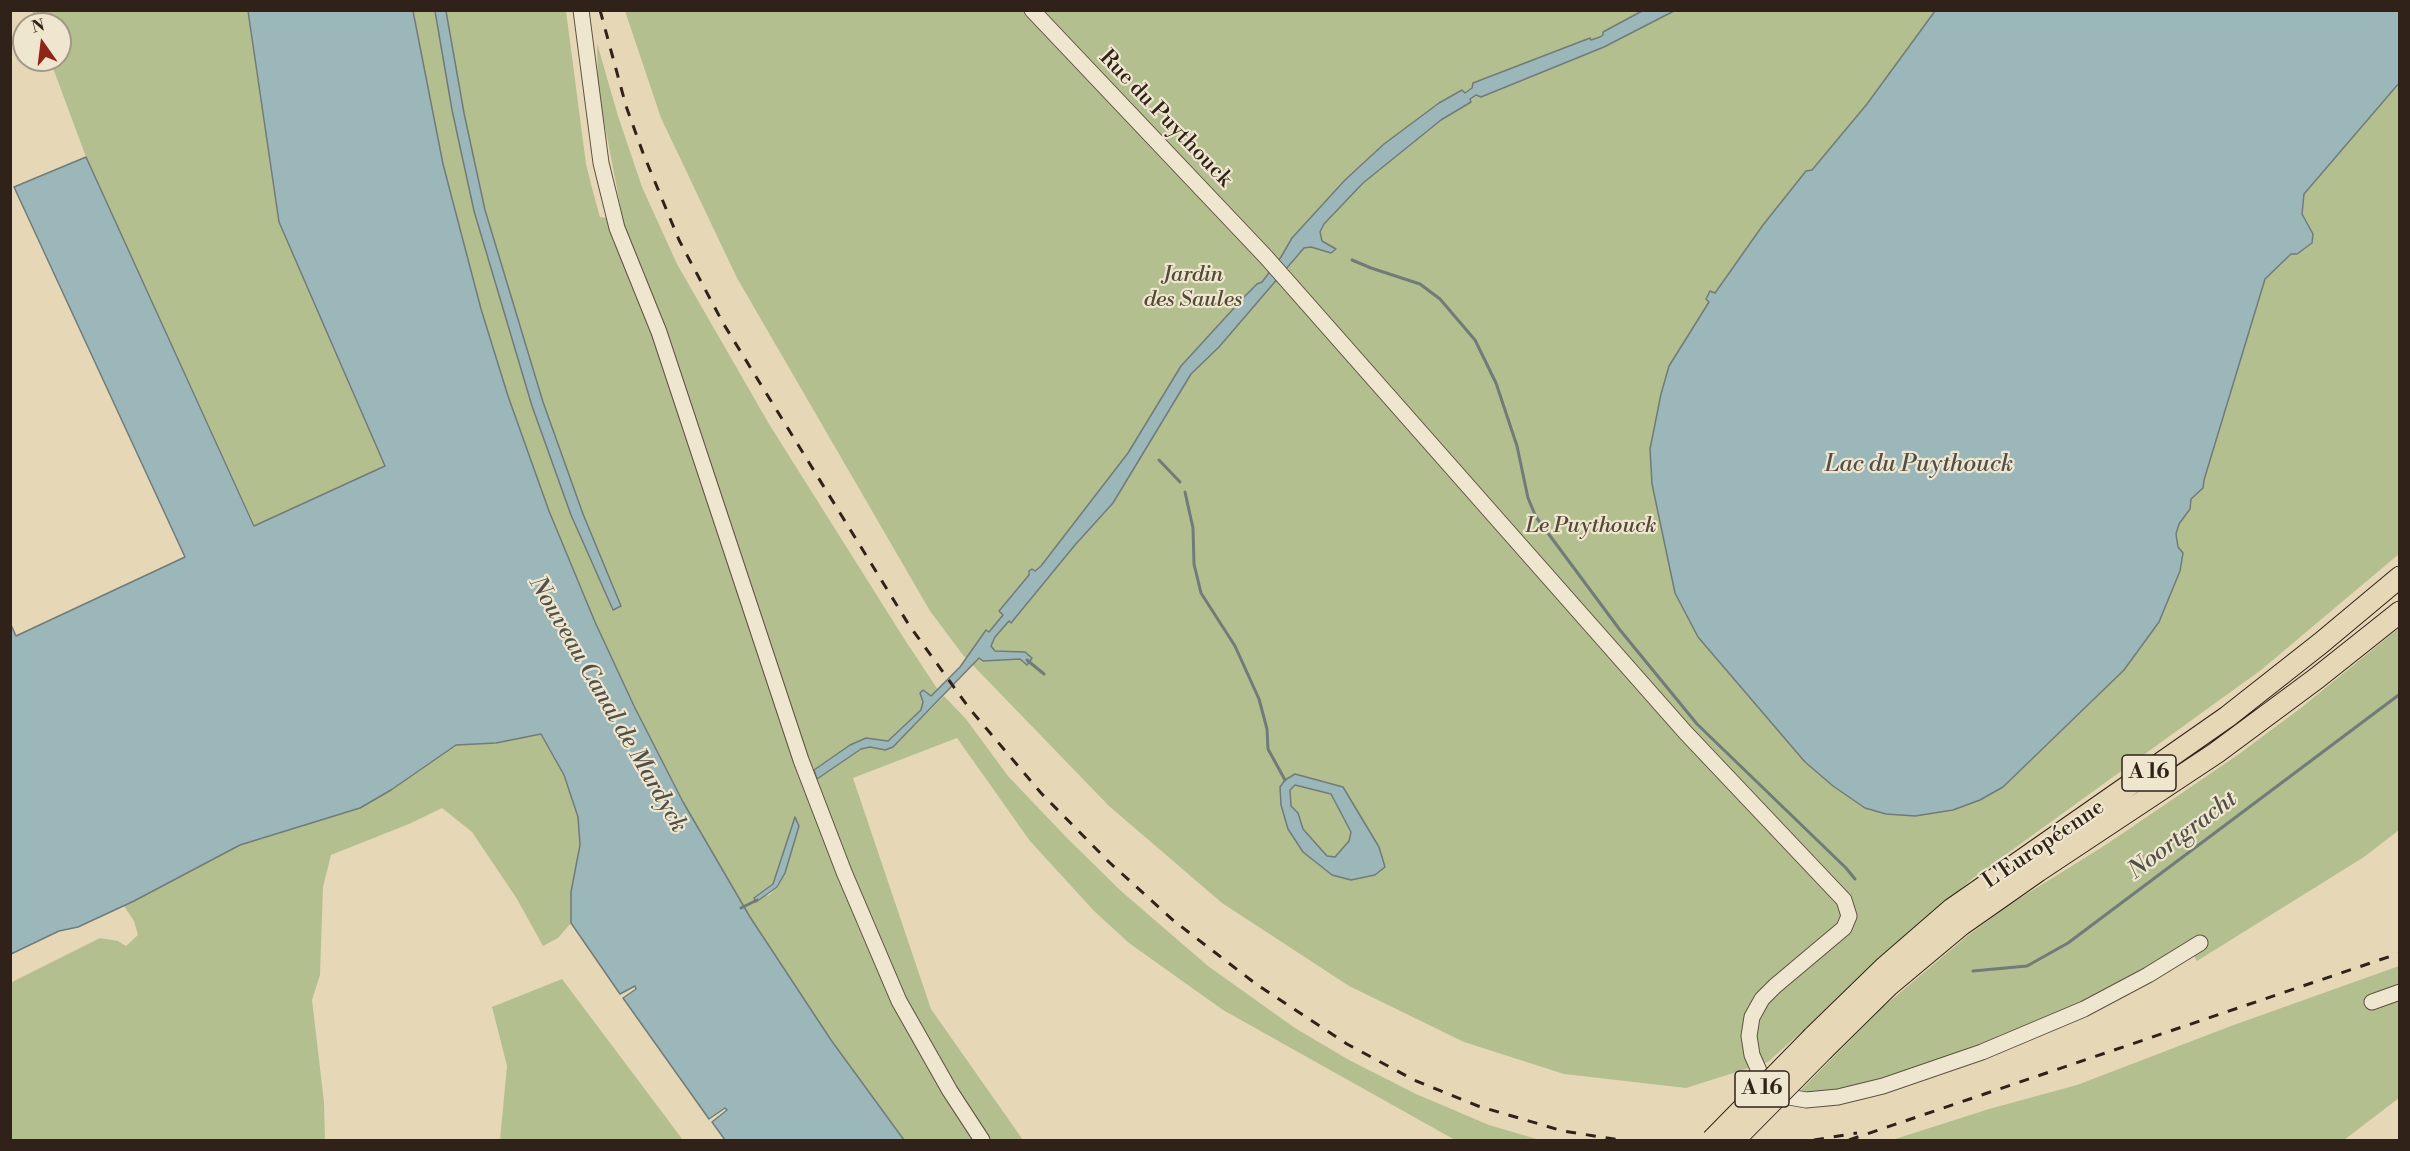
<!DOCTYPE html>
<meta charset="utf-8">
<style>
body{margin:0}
#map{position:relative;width:2410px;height:1151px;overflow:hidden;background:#e6d8b7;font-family:"Libre Bodoni",serif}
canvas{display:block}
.frame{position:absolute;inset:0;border:12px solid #312219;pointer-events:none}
.north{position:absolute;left:12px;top:12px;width:60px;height:60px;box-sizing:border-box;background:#efe6d0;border:2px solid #a39887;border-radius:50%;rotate:346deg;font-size:16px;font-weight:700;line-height:24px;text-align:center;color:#312219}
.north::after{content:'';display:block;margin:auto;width:21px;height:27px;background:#8f2418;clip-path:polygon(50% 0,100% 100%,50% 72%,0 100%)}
</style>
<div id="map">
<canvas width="2410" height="1151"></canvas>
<div class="frame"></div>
<div class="north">N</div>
</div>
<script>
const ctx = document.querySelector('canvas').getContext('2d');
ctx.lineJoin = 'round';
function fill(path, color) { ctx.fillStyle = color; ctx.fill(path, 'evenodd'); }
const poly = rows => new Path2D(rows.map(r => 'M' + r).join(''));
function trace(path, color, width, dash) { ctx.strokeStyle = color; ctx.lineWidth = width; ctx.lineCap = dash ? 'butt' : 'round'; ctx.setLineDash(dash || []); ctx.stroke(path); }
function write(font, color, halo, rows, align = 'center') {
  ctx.font = font + ' "Libre Bodoni",serif'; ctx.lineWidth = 4.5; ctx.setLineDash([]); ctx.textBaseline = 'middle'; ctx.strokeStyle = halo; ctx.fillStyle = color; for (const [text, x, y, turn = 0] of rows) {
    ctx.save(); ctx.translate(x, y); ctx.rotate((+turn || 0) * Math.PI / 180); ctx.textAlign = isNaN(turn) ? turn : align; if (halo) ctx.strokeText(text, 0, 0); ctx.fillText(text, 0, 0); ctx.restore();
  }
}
const green = poly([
 [32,11,248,11,279,222,385,467,255,526,86,157,50,60,60,60,60,24,37,24],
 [413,11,435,11,452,110,474,211,532,406,612,610,620,606,583,514,543,402,485,210,464,113,446,11,566,11,586,164,593,192,600,217,623,220,598,90,597,43,618,116,642,187,677,264,769,424,905,640,938,690,931,697,926,695,921,710,888,741,866,738,817,778,861,749,870,747,885,750,893,747,944,696,966,719,1008,776,1066,837,1121,891,1208,966,1295,1028,1349,1060,1416,1094,1489,1125,1540,1140,1455,1140,1223,1010,1129,943,1094,911,1030,841,957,738,853,778,931,1009,1023,1140,904,1140,831,1040,750,917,683,802,634,706,595,622,549,511,508,396,481,309,443,164],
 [795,818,785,873,778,887,769,895,754,898,773,884],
 [625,11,2399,11,2399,554,2261,670,1972,879,1768,1062,1686,1088,1564,1074,1464,1042,1349,986,1222,903,1109,806,963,655,930,611,737,278,661,118],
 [2399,628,2399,830,2364,857,2197,961,2187,943,2154,964,2076,1005,1863,1097,1796,1095,1883,1007,1966,937,2009,905,2107,844,2239,754,2302,707],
 [541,734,564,775,578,817,580,845,571,892,571,923,558,938,543,946,517,899,472,832,442,808,409,824,331,855,323,887,320,975,312,1000,324,1102,325,1140,11,1140,10,983,100,938,118,941,126,946,138,935,134,921,124,906,240,845,360,808,391,790,456,745,496,743],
 [2399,966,2399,1098,2344,1140,1892,1140,1989,1109,2077,1085,2231,1026],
 [562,979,683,1140,500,1140,507,1066,492,1007]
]);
const water = poly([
 [248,11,413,11,443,164,481,309,508,396,549,511,595,622,634,706,683,802,750,917,831,1040,904,1140,725,1140,712,1122,727,1110,725,1108,709,1119,623,998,636,989,635,986,620,994,571,923,571,892,580,845,578,817,564,775,541,734,496,743,456,745,391,790,360,808,240,845,134,901,78,927,59,931,11,954,11,625,16,636,185,557,14,187,86,157,254,526,385,466,279,222,248,11],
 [435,11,446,11,464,113,485,210,543,402,583,514,621,606,613,610,571,515,532,406,474,211,452,110,435,11],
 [1642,11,1674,11,1604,47,1481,97,1476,95,1470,99,1471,102,1441,120,1363,183,1324,224,1320,232,1322,241,1336,249,1331,253,1311,247,1304,248,1219,347,1191,374,1113,503,1075,545,1011,623,1009,621,995,637,991,646,995,651,1025,652,1032,658,1027,665,1020,659,983,661,979,658,893,747,885,750,870,747,861,749,817,779,814,770,850,745,866,738,888,741,921,710,923,702,920,693,923,690,931,696,960,667,986,630,989,632,1003,615,999,611,1029,575,1029,571,1032,569,1035,571,1041,566,1128,453,1181,366,1245,296,1257,284,1262,282,1281,257,1292,238,1345,180,1384,144,1439,103,1462,90,1465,93,1472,88,1473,83,1590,38,1591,40,1600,37,1603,35,1603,32,1642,11],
 [1935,11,2399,11,2400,82,2304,194,2302,214,2313,234,2312,243,2297,254,2291,254,2265,279,2204,480,2203,488,2191,499,2190,509,2179,524,2176,534,2178,547,2183,553,2180,571,2159,622,2124,670,2003,787,1980,800,1953,810,1915,816,1886,814,1865,808,1833,786,1805,762,1698,637,1675,593,1652,484,1650,449,1661,394,1669,366,1709,302,1706,299,1710,291,1715,293,1763,225,1806,171,1812,170,1867,104,1935,11],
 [1295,774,1343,787,1379,847,1385,867,1375,875,1351,880,1332,875,1303,852,1288,829,1281,805,1280,787,1285,780,1295,774],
 [1295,785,1331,794,1351,832,1349,841,1335,857,1327,856,1303,829,1298,813,1291,806,1290,790,1295,785],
 [795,817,799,826,785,873,777,887,756,902,754,898,773,884,795,817]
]);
const stream = poly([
 [1352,260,1371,268,1420,284,1440,299,1475,340,1496,383,1517,446,1528,498,1536,517,1620,630,1697,724,1846,868,1855,879],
 [1159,460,1180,482],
 [1185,492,1193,528,1194,564,1201,593,1235,646,1259,699,1267,729,1268,749,1285,780],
 [1027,660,1044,674],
 [741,908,757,900],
 [1973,971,2027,966,2068,943,2400,694]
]);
const minor = poly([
 [581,10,601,163,617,228,659,332,801,760,844,872,899,1001,950,1091,982,1140],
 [1032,10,1266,257,1685,732,1844,900,1849,916,1844,928,1775,986,1762,999,1752,1017,1749,1036,1752,1055,1760,1073,1771,1084,1789,1097,1806,1100,1838,1097,1883,1086,1982,1052,2084,1009,2148,975,2200,943],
 [2372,1002,2400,992]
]);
const highway = poly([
 [1813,1037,1884,968,1952,909,2227,717,2321,643,2400,577],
 [1824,1049,1888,986,1961,925,2038,871,2216,753,2317,678,2400,612]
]);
const rail = poly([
 [600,10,626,106,643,153,679,240,723,323,909,625,969,708,1041,793,1109,862,1174,921,1256,984,1347,1044,1414,1080,1478,1106,1563,1131,1620,1140],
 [1814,1140,1857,1133],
 [1849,1140,2400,953]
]);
const highwayBridge = poly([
 [1712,1140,1813,1037],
 [1734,1140,1824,1049]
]);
const shields = [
 [2149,773,54],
 [1762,1089,54]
];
const shieldNames = [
 ["A 16",2149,773],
 ["A 16",1762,1089]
];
const streetNames = [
 ["Rue du Puythouck",1165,119,46],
 ["L'Européenne",2044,845,-34]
];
const parkNames = [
 ["Jardin",1193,276],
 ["des Saules",1193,301],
 ["Le Puythouck",1591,527]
];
const waterNames = [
 ["Lac du Puythouck",1919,465],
 ["Nouveau Canal de Mardyck",607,705,60],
 ["Noortgracht",2183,836,-37]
];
fill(green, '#b4bf8f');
fill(water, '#9bb7b9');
trace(water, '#717b79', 1.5);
trace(stream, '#717b79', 3);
trace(minor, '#5e5040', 17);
trace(highway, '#312219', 23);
trace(minor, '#efe6d0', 15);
trace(highway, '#e6d8b7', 21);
trace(rail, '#312219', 3, [10, 10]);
trace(highwayBridge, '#312219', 23, []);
trace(highwayBridge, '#e6d8b7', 21);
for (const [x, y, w] of shields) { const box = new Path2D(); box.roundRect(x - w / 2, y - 18, w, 36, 4.5); ctx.fillStyle = '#efe6d0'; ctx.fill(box); trace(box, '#312219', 1.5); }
write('bold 21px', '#312219', null, shieldNames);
write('22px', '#312219', '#efe6d0', streetNames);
write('italic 22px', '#524936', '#efe6d0', parkNames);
write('italic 24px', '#514f49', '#efe6d0', waterNames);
</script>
